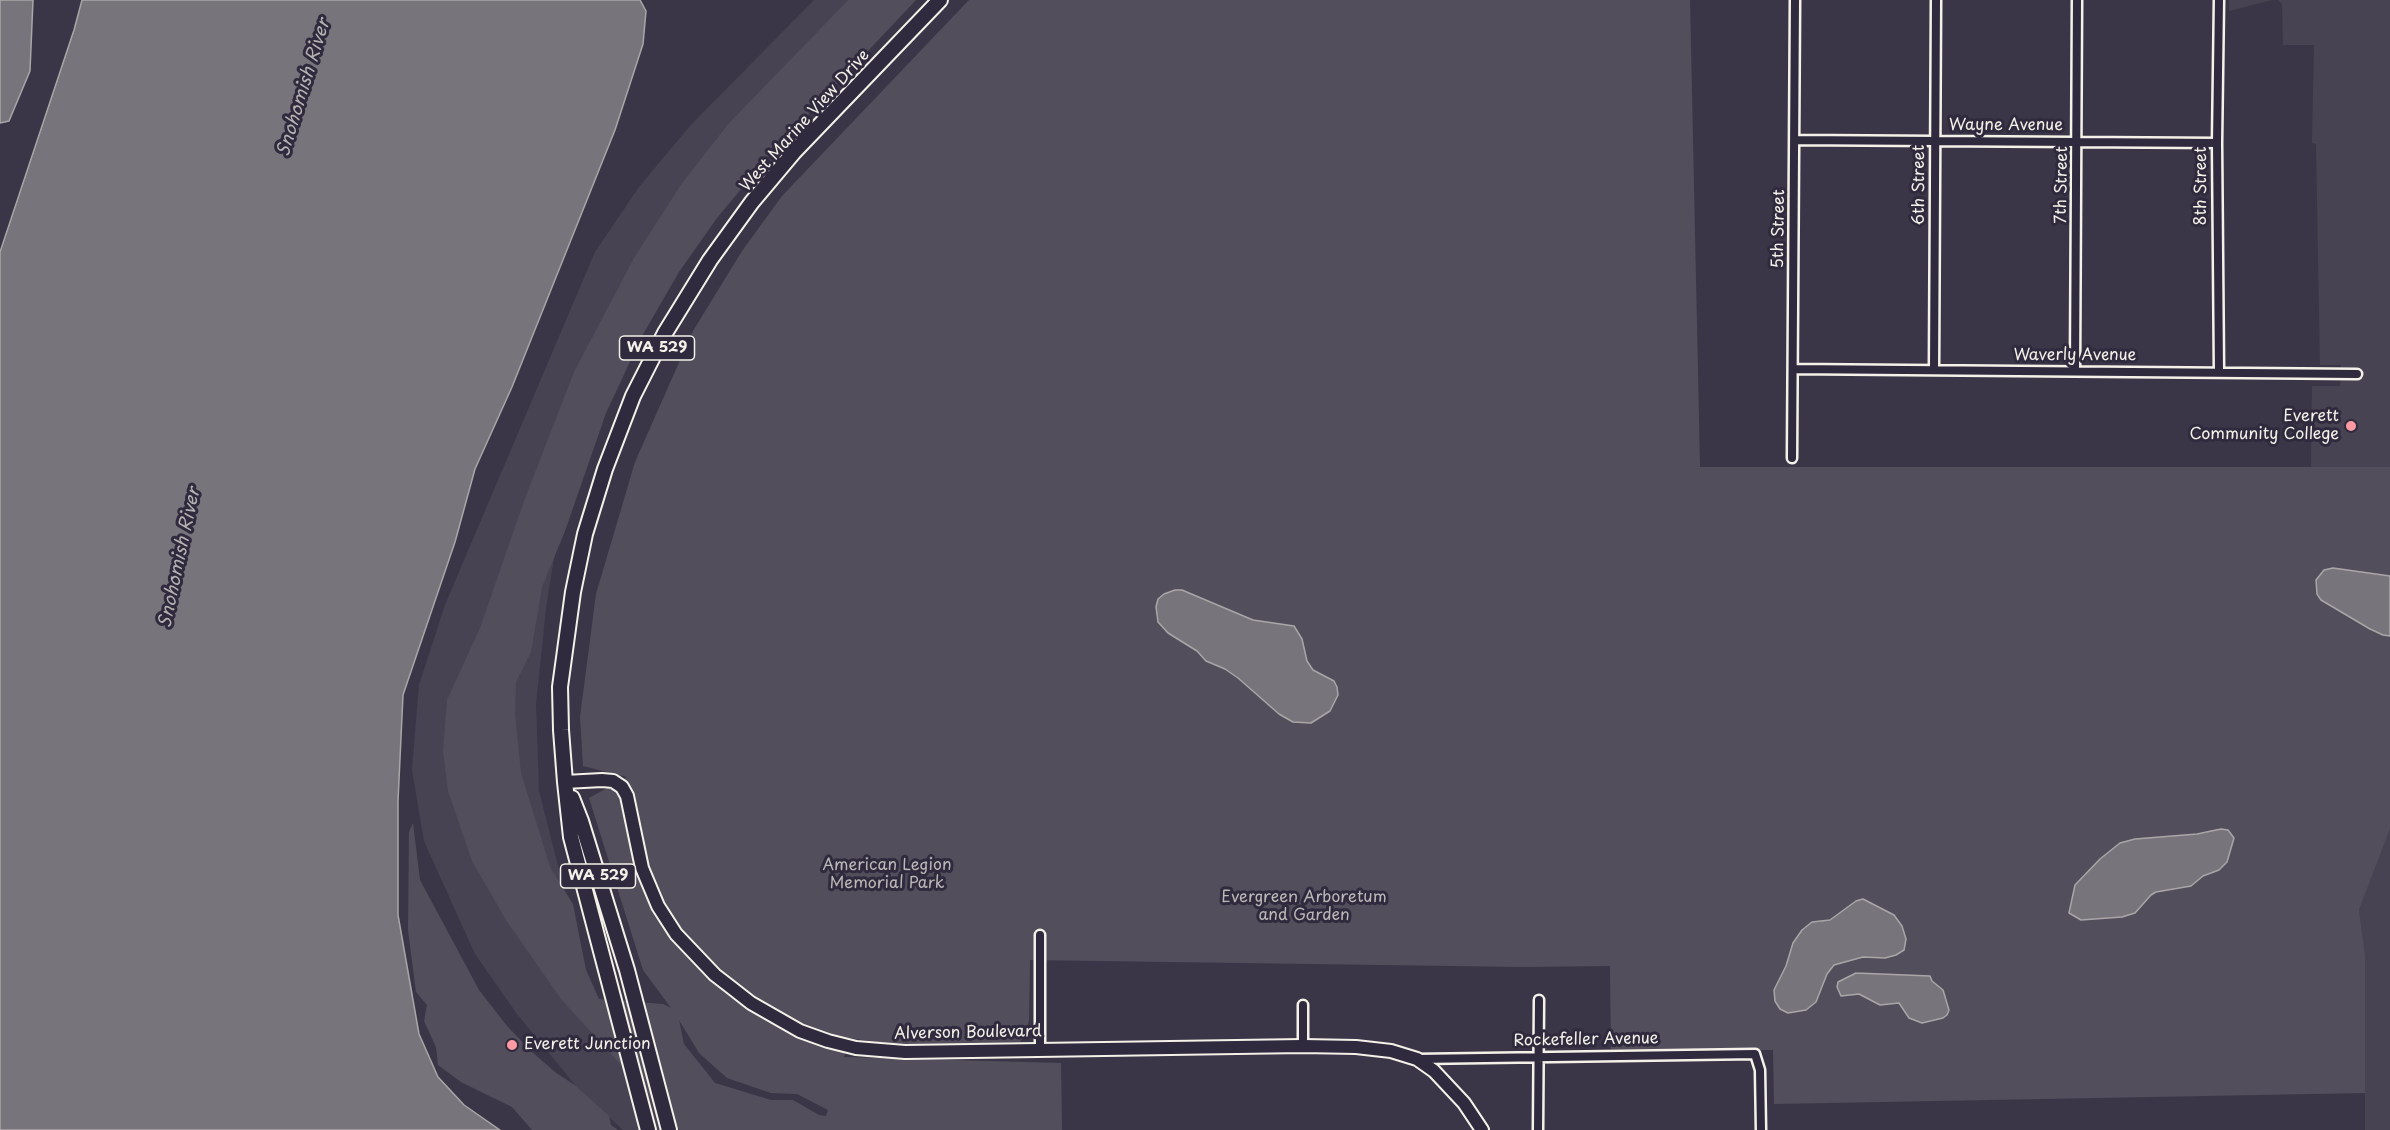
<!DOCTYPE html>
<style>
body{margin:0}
canvas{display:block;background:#3b3647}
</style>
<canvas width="2390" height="1130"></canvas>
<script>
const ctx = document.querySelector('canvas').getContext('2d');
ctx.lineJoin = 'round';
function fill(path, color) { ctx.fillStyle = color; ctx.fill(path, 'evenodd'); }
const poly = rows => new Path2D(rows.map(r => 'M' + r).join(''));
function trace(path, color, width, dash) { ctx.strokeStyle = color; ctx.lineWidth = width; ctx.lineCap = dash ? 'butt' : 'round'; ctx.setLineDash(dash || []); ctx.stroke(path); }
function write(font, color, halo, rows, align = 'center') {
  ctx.font = font + ' "Playpen Sans",sans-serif'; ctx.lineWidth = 6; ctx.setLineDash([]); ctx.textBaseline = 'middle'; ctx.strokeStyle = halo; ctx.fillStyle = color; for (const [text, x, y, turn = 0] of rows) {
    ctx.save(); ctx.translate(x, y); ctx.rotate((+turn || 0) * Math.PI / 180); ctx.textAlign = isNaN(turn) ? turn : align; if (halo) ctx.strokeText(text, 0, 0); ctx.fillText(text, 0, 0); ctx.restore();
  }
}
const built = poly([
 [814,0,848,0,728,124,682,183,565,489,546,608,536,704,539,791,603,1044,680,1130,623,1130,576,1086,517,1014,475,954,424,841,412,770,419,685,445,605,595,252,639,187,689,127],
 [2229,0,2272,0,2229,11],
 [2278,0,2390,0,2390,467,2311,467,2312,386,2340,386,2341,365,2320,365,2316,144,2312,143,2314,45,2283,45,2282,4],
 [2390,829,2390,1130,2365,1130,2365,954,2359,910]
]);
const green = poly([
 [848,0,916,0,766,159,717,218,679,272,642,336,606,413,565,531,542,587,531,652,516,682,515,714,521,773,550,867,573,904,586,970,599,999,663,1004,671,1008,643,970,589,798,627,777,583,766,580,717,596,594,635,462,693,331,742,251,782,196,969,0,1690,0,1700,467,2390,467,2390,829,2359,910,2365,954,2365,1093,1774,1104,1773,1050,1611,1049,1610,966,1523,967,1030,960,1029,1020,1026,1033,1020,1042,926,1045,877,1042,849,1038,844,1057,1061,1063,1062,1130,680,1130,561,999,506,920,472,861,448,791,443,751,447,700,480,628,524,501,574,372,634,258,682,183,728,124],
 [679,1020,699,1053,727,1078,771,1093,797,1094,828,1110,826,1116,819,1115,793,1100,771,1100,715,1083,684,1044],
 [413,823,420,880,479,990,507,1026,531,1051,555,1072,576,1086,609,1116,611,1125,618,1130,532,1130,512,1107,461,1082,438,1065,436,1047,424,1021,427,1005,416,992,408,930,409,832]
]);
const water = poly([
 [0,0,33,0,30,71,9,121,0,123,0,0],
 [82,0,640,0,646,11,643,44,615,130,512,387,475,469,455,542,403,695,398,801,398,915,419,1034,438,1077,464,1105,500,1130,0,1130,0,252,74,30,82,0],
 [2333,568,2390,576,2390,636,2383,635,2370,629,2321,600,2317,594,2316,580,2324,570,2333,568],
 [1175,590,1182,590,1253,620,1294,626,1302,639,1307,661,1313,670,1334,681,1337,687,1338,695,1330,711,1311,723,1293,722,1279,714,1238,678,1225,669,1206,661,1197,651,1168,633,1158,622,1156,607,1158,599,1164,594,1175,590],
 [2221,829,2228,830,2234,838,2227,862,2219,870,2203,876,2191,886,2156,892,2151,895,2135,913,2122,917,2081,920,2069,913,2075,885,2100,859,2120,843,2135,839,2197,834,2221,829],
 [1863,899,1894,915,1902,926,1906,939,1904,950,1896,955,1885,958,1863,957,1834,965,1827,974,1816,1002,1806,1010,1788,1013,1780,1009,1775,1001,1774,990,1786,966,1793,943,1802,930,1812,922,1830,920,1856,901,1863,899],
 [1856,973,1930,976,1932,981,1943,990,1949,1010,1947,1015,1943,1018,1922,1023,1909,1018,1899,1003,1880,1005,1859,994,1841,996,1837,987,1838,982,1856,973]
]);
const minor = poly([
 [1795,140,2217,143],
 [1793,369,2357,374],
 [1934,370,1936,0],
 [2075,371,2077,0],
 [2219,372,2217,143,2219,0],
 [1792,458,1795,0],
 [1303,1005,1303,1046],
 [1040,1048,1040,935],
 [1417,1059,1755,1054,1760,1070,1761,1130],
 [1538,1130,1539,1000]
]);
const secondary = poly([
 [565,782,602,780,613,781,622,787,627,796,642,868,658,906,676,934,715,975,728,985,751,1003,800,1031,828,1041,856,1048,905,1052,1303,1046,1356,1047,1391,1051,1417,1059,1434,1071,1464,1103,1482,1130]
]);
const primary = poly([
 [572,798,581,821,627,970,669,1130],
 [648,1130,571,837,565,782,561,730,560,687,573,592,585,534,605,469,633,396,665,333,710,260,752,202,794,152,940,0]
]);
const markers = [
 [2351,426,6,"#ff9aa2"],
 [512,1045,6,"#ff9aa2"]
];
const shields = [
 [657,348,75],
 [598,876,75]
];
const shieldNames = [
 ["WA 529",657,348],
 ["WA 529",598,876]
];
const streetNames = [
 ["West Marine View Drive",805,121,-48],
 ["Wayne Avenue",2006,126],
 ["6th Street",1920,185,-90],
 ["7th Street",2062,185,-89],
 ["8th Street",2202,186,-90],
 ["5th Street",1779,229,-89],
 ["Waverly Avenue",2075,356],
 ["Alverson Boulevard",968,1033,-1],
 ["Rockefeller Avenue",1586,1040,-1]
];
const poiNames = [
 ["Everett",2339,417],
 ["Community College",2339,435],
 ["Everett Junction",524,1045,"left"]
];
const parkNames = [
 ["American Legion",887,866],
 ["Memorial Park",887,884],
 ["Evergreen Arboretum",1304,898],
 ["and Garden",1304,916]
];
const waterNames = [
 ["Snohomish River",304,88,-73],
 ["Snohomish River",180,558,-78]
];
fill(built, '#484352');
fill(green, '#534e5c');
fill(water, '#78747b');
trace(water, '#aaa6a7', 1.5);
trace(minor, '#f4f1e8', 13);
trace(secondary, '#f4f1e8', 16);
trace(primary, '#f4f1e8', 18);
trace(minor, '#2f2a3d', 8);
trace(secondary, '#2f2a3d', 12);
trace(primary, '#2f2a3d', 14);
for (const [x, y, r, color] of markers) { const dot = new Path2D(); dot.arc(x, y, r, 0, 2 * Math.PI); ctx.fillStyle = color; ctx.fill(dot); trace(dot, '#2f2a3d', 2); }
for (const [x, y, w] of shields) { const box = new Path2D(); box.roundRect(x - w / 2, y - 12, w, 24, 4.5); ctx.fillStyle = '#2f2a3d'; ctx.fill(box); trace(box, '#f4f1e8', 1.5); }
write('bold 15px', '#f4f1e8', null, shieldNames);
write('16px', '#f4f1e8', '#2f2a3d', streetNames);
write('16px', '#f4f1e8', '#2f2a3d', poiNames, 'right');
write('16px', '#bcb8b7', '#2f2a3d', parkNames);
write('italic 18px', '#b6b2b2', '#2f2a3d', waterNames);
</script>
